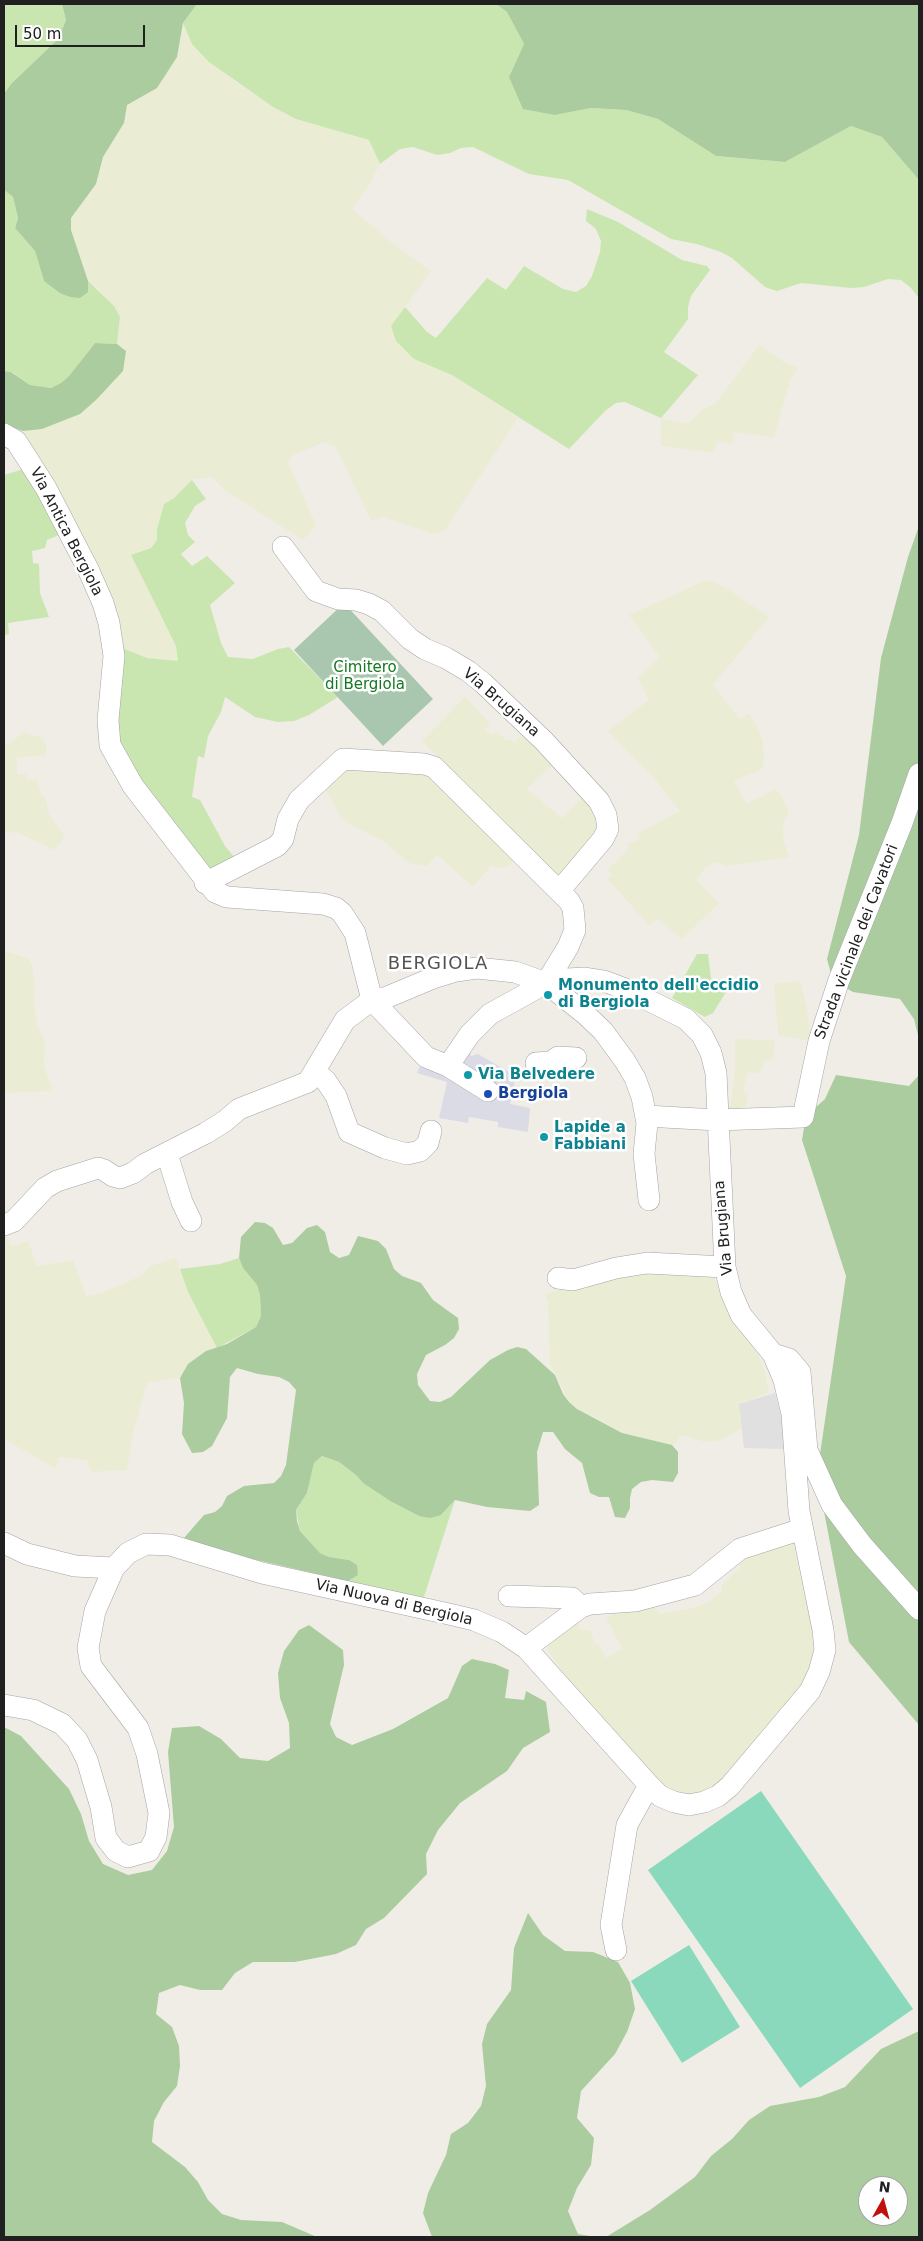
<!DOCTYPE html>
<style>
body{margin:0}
#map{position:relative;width:923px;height:2241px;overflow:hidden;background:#f0ede7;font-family:"DejaVu Sans",sans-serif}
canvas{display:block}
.frame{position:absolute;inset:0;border:5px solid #202020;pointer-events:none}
.north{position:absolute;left:858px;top:2176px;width:50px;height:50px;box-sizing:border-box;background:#fff;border:1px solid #a6a6a6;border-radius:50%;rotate:7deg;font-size:14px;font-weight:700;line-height:20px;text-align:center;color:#202020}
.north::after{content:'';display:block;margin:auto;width:18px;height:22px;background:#c2110d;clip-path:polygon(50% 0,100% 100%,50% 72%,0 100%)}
.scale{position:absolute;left:15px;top:25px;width:130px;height:22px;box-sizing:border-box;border:2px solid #202020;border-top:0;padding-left:6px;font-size:15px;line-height:18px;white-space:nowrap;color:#202020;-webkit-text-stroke:4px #fff;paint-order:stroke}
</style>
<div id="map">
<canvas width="923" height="2241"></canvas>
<div class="frame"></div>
<div class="north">N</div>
<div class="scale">50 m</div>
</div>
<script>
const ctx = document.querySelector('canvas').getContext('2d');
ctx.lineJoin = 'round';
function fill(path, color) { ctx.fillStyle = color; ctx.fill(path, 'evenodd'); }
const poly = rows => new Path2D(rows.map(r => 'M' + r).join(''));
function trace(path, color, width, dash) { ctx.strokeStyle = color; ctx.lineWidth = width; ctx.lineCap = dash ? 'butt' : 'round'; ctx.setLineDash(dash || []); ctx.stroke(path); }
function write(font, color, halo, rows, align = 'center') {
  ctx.font = font + ' "DejaVu Sans",sans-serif'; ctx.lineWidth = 5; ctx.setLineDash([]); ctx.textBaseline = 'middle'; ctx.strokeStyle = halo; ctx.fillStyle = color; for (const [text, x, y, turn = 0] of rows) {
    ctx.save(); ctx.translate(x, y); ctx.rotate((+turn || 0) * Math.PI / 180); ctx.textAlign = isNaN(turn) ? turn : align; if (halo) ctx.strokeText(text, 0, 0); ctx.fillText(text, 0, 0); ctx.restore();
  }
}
const farmland = poly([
 [183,23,192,44,230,78,273,107,296,119,369,140,380,164,368,187,352,209,396,246,431,271,391,326,414,359,452,375,518,418,445,530,434,534,383,517,371,521,336,447,325,442,294,454,288,462,316,525,303,540,226,491,211,477,192,480,174,498,164,504,157,529,157,540,151,548,131,555,176,646,178,662,147,658,120,647,57,494,23,431,42,429,126,351,117,344,120,317,97,288,88,281,71,230,70,218,96,184,103,157,124,123,127,105,157,87,177,57],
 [759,345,784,362,798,368,790,380,774,438,734,432,732,444,717,441,714,453,661,446,661,418,687,424,702,410,715,404],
 [707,580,725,587,769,617,713,685,740,719,749,713,758,728,763,742,764,765,760,770,734,781,747,804,775,789,782,796,789,813,783,824,783,836,789,857,728,866,715,862,706,867,696,880,719,903,682,939,658,919,649,925,607,879,612,875,608,870,629,848,627,844,641,839,638,833,680,811,653,777,608,731,649,700,638,679,660,657,629,615],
 [465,697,490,723,485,729,491,735,496,731,507,741,510,739,514,743,528,731,557,761,527,789,562,818,585,794,599,813,598,835,561,882,525,843,422,741],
 [23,732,40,737,45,743,47,750,44,756,17,757,17,774,26,774,27,780,37,779,41,794,45,797,49,814,65,837,54,850,19,833,4,832,4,743,10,744],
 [345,768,423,771,517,856,510,865,503,868,491,866,473,887,437,855,427,866,409,863,383,841,349,824,340,815,323,785],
 [4,951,28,958,32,965,35,982,34,1005,38,1026,45,1043,44,1066,53,1091,9,1093,4,1091],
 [800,981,807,1008,811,1041,778,1035,774,984],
 [735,1039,775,1040,773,1059,764,1061,760,1073,748,1072,743,1092,748,1093,745,1117,729,1117,735,1071],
 [5,1232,11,1246,28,1241,37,1266,73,1260,86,1296,104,1292,141,1276,150,1266,176,1258,188,1292,217,1348,206,1351,188,1364,180,1378,147,1383,133,1433,127,1470,91,1472,87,1460,59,1457,56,1469,4,1439],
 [626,1272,713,1277,716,1281,722,1298,758,1354,765,1373,769,1393,739,1403,741,1429,718,1441,705,1442,681,1435,676,1443,672,1445,622,1433,595,1417,586,1414,569,1402,550,1363,548,1301,545,1295,557,1290,582,1287],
 [791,1534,816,1646,809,1676,720,1783,703,1794,679,1795,659,1783,569,1682,548,1650,549,1639,578,1618,580,1630,590,1630,595,1644,598,1643,606,1658,622,1649,606,1617,612,1616,613,1608,650,1601,660,1614,693,1608,710,1601,721,1592,722,1585,741,1567,733,1556]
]);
const grass = poly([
 [4,4,62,4,66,20,59,38,11,84,4,94],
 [197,4,496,4,507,12,524,44,509,77,555,115,591,108,626,110,658,119,716,156,785,162,851,126,882,137,919,180,919,309,918,297,911,288,901,280,888,279,864,287,851,288,801,283,777,291,765,287,732,258,721,252,697,244,671,239,568,180,529,174,473,147,461,148,450,153,437,155,413,147,400,149,380,164,369,140,296,119,273,107,209,62,192,44,183,23],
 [4,190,13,197,18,218,15,228,35,251,44,281,88,292,88,281,114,306,120,317,117,344,95,343,69,376,61,383,51,388,30,385,12,372,4,371],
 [587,209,618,222,682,260,707,266,710,270,691,296,688,307,688,319,664,352,698,375,661,418,625,402,616,403,605,411,569,449,452,375,414,359,396,341,391,326,405,307,427,332,436,338,487,278,506,290,524,266,563,289,576,292,586,286,592,276,600,252,601,241,596,229,586,221],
 [27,468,61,534,47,540,45,548,32,551,33,563,39,564,40,593,49,617,8,623,9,634,4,635,4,475],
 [192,480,206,499,195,506,185,523,188,535,195,542,181,554,192,566,207,556,235,583,210,605,221,643,228,657,253,659,278,649,289,647,338,697,309,715,294,721,278,722,255,717,225,697,221,712,208,736,204,758,198,756,192,797,200,800,225,846,236,859,205,875,142,792,119,740,114,720,120,647,147,658,178,661,176,646,131,555,151,548,157,540,157,529,164,504,174,498],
 [697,954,708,954,711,979,726,979,731,984,713,1013,705,1017,672,998],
 [239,1258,243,1268,257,1285,260,1295,261,1316,256,1327,217,1348,188,1292,180,1269,220,1264],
 [322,1456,339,1462,356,1475,363,1483,390,1501,419,1516,441,1515,455,1500,423,1600,348,1581,357,1575,349,1560,329,1557,320,1553,300,1531,296,1510,307,1493,314,1463]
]);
const forest = poly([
 [62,4,197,4,183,23,177,57,157,88,127,105,124,123,103,157,96,184,71,218,71,230,88,281,88,292,80,298,70,297,60,293,44,281,35,251,15,228,18,218,13,197,4,190,4,94,11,84,59,38,66,20],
 [496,4,919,4,919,180,882,137,851,126,785,162,716,156,658,119,626,110,591,108,555,115,523,109,509,77,524,44,507,12],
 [95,343,117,344,126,351,123,371,96,400,80,414,42,429,23,431,4,424,4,371,11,372,30,385,51,388,61,383,69,376],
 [919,526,919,1039,914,1019,900,999,853,992,833,981,827,959,859,835,881,658,908,557],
 [836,1075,909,1086,919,1075,919,1725,849,1642,817,1475,846,1276,802,1140,806,1116,825,1099],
 [255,1222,265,1223,273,1228,283,1245,292,1243,307,1228,317,1225,325,1232,330,1252,339,1258,349,1255,358,1236,378,1241,386,1249,394,1269,402,1276,421,1283,433,1300,458,1318,459,1329,454,1338,445,1345,426,1355,417,1374,418,1385,430,1401,440,1402,451,1397,490,1360,508,1350,517,1347,526,1349,555,1375,563,1394,569,1402,577,1409,622,1433,672,1445,678,1452,678,1473,673,1482,652,1480,641,1482,632,1489,630,1498,630,1508,625,1518,615,1517,609,1497,599,1497,590,1493,582,1463,565,1449,553,1432,543,1432,537,1452,539,1505,530,1511,487,1507,455,1500,441,1515,430,1518,419,1516,390,1501,363,1483,356,1475,339,1462,322,1456,314,1463,307,1493,296,1510,297,1521,300,1531,320,1553,329,1557,349,1560,357,1565,358,1575,348,1581,222,1552,184,1538,204,1515,215,1512,222,1506,227,1496,244,1486,274,1483,281,1476,286,1465,296,1390,289,1382,279,1377,258,1374,237,1368,230,1377,227,1418,212,1446,203,1452,192,1453,182,1434,184,1403,180,1378,188,1364,206,1351,227,1344,256,1327,261,1316,260,1295,257,1285,243,1268,239,1258,241,1237],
 [309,1625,343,1650,344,1665,330,1724,336,1737,352,1745,393,1729,448,1698,462,1666,472,1659,495,1664,509,1670,505,1698,524,1700,526,1691,546,1702,550,1732,523,1748,507,1771,460,1803,438,1830,426,1854,427,1874,384,1918,366,1929,356,1945,336,1954,295,1962,253,1962,235,1973,222,1990,200,1990,180,1985,159,1993,156,2014,172,2027,179,2046,180,2066,177,2086,164,2102,154,2121,152,2142,185,2167,198,2182,208,2200,222,2214,241,2220,282,2222,317,2237,4,2237,4,1727,21,1736,69,1789,81,1814,89,1841,103,1864,128,1875,152,1870,167,1851,174,1827,168,1752,172,1728,199,1726,221,1739,240,1758,268,1761,290,1748,289,1723,280,1698,278,1673,284,1651,299,1630],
 [528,1913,543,1935,565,1951,593,1952,618,1962,630,1983,635,2009,627,2032,615,2054,581,2091,577,2118,594,2138,591,2165,577,2188,568,2211,578,2234,596,2237,432,2237,423,2213,428,2193,446,2155,451,2134,468,2123,481,2106,486,2086,482,2044,487,2024,511,1990,514,1948],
 [919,2031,919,2237,606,2237,650,2210,695,2177,711,2156,732,2139,749,2120,770,2106,819,2097,845,2087,881,2049],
 [868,2186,898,2186,898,2216,868,2216]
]);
const cemetery = poly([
 [344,603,433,699,383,746,294,650]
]);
const pitch = poly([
 [761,1791,913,2009,800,2088,648,1870],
 [689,1945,740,2027,682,2063,631,1981]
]);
const parking = poly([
 [775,1393,783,1423,784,1449,744,1448,739,1404]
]);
const plaza = poly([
 [451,1047,470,1050,471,1056,478,1054,516,1076,510,1104,530,1108,528,1132,498,1127,498,1122,469,1117,468,1123,439,1118,447,1082,417,1073,422,1061,438,1055]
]);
const minor = poly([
 [4,434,16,441,46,488,88,569,103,603,109,623,114,656,108,720,110,745,133,786,215,892,227,897,323,904,336,908,342,913,355,933,372,1000,426,1057,448,1066,488,1091],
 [283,547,316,591,338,599,356,600,369,604,382,611,410,639,425,649,446,658,468,671,483,683,544,741,599,801,606,815,608,829,603,839,560,890],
 [205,883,277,846,283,839,288,819,299,800,343,759,424,764,434,767,439,772,569,901,573,908,575,930,568,947,546,983],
 [536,1063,551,1062,558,1057,576,1058],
 [315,1072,326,1081,336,1096,349,1132,385,1148,407,1154,420,1151,428,1143,431,1131],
 [646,1116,717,1120,803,1117,819,1041,839,980,902,823,919,774],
 [167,1154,182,1202,191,1221],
 [4,1225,14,1221,45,1188,57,1181,98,1168,104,1170,113,1176,120,1178,133,1173,145,1164,206,1133,225,1121,239,1109,308,1082,345,1020,372,1000,385,998,433,978,456,971,477,968,515,972,546,983,584,1013,603,1031,625,1061,635,1078,642,1097,647,1123,644,1154,649,1200],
 [558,1278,573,1280,616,1268,647,1263,725,1267],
 [773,1354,789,1359,800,1372,807,1450,832,1505,862,1545,919,1609],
 [4,1543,27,1554,75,1566,114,1568],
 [509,1596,572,1598,581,1607],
 [526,1648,581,1607,590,1604,635,1601,695,1585,740,1549,802,1529],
 [4,1705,33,1710,62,1724,77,1740,87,1760,101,1807,106,1838,116,1851,128,1857,149,1851,156,1837,159,1813,147,1754,138,1728,91,1666,88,1648,95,1611,114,1568,128,1553,146,1544,170,1545,262,1573,449,1614,474,1620,502,1632,526,1648,649,1785,660,1796,674,1802,689,1805,704,1802,718,1796,730,1786,810,1691,819,1672,825,1650,823,1630,799,1511,792,1414,784,1380,773,1354,741,1315,731,1292,725,1267,716,1073,711,1053,702,1035,686,1019,628,990,604,981,585,978,567,979,546,983,490,1014,470,1034,448,1066],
 [616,1950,611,1925,627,1825,649,1785]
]);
const markers = [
 [548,995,5,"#0f9aa8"],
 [468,1075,5,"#0f9aa8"],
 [488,1094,5,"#1a4fb4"],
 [544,1137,5,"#0f9aa8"]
];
const streetNames = [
 ["Via Antica Bergiola",66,532,63],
 ["Via Brugiana",501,703,41],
 ["Strada vicinale dei Cavatori",857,942,-69],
 ["Via Brugiana",724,1228,-95],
 ["Via Nuova di Bergiola",394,1603,13]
];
const parkNames = [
 ["Cimitero",365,668],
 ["di Bergiola",365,685]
];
const cultureNames = [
 ["Monumento dell'eccidio",558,986],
 ["di Bergiola",558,1003],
 ["Via Belvedere",478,1075],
 ["Lapide a",554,1128],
 ["Fabbiani",554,1145]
];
const transitNames = [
 ["Bergiola",498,1094]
];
const quarterNames = [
 ["BERGIOLA",438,964]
];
fill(farmland, '#eaedd3');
fill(grass, '#c9e6b0');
fill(forest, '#abcc9e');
fill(cemetery, '#a9c7ae');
fill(pitch, '#8ad9bd');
fill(parking, '#e0e0e0');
fill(plaza, '#dbdbe5');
trace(minor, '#a4a4a4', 22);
trace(minor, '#fff', 21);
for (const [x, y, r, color] of markers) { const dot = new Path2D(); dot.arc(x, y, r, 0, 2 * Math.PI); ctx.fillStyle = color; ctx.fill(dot); trace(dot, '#fff', 2); }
write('15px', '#202020', '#fff', streetNames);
write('15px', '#13781e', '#fff', parkNames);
write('bold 15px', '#0d838f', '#fff', cultureNames, 'left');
write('bold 15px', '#164399', '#fff', transitNames, 'left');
ctx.letterSpacing = '1px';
write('18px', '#535353', '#fff', quarterNames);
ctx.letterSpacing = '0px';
</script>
